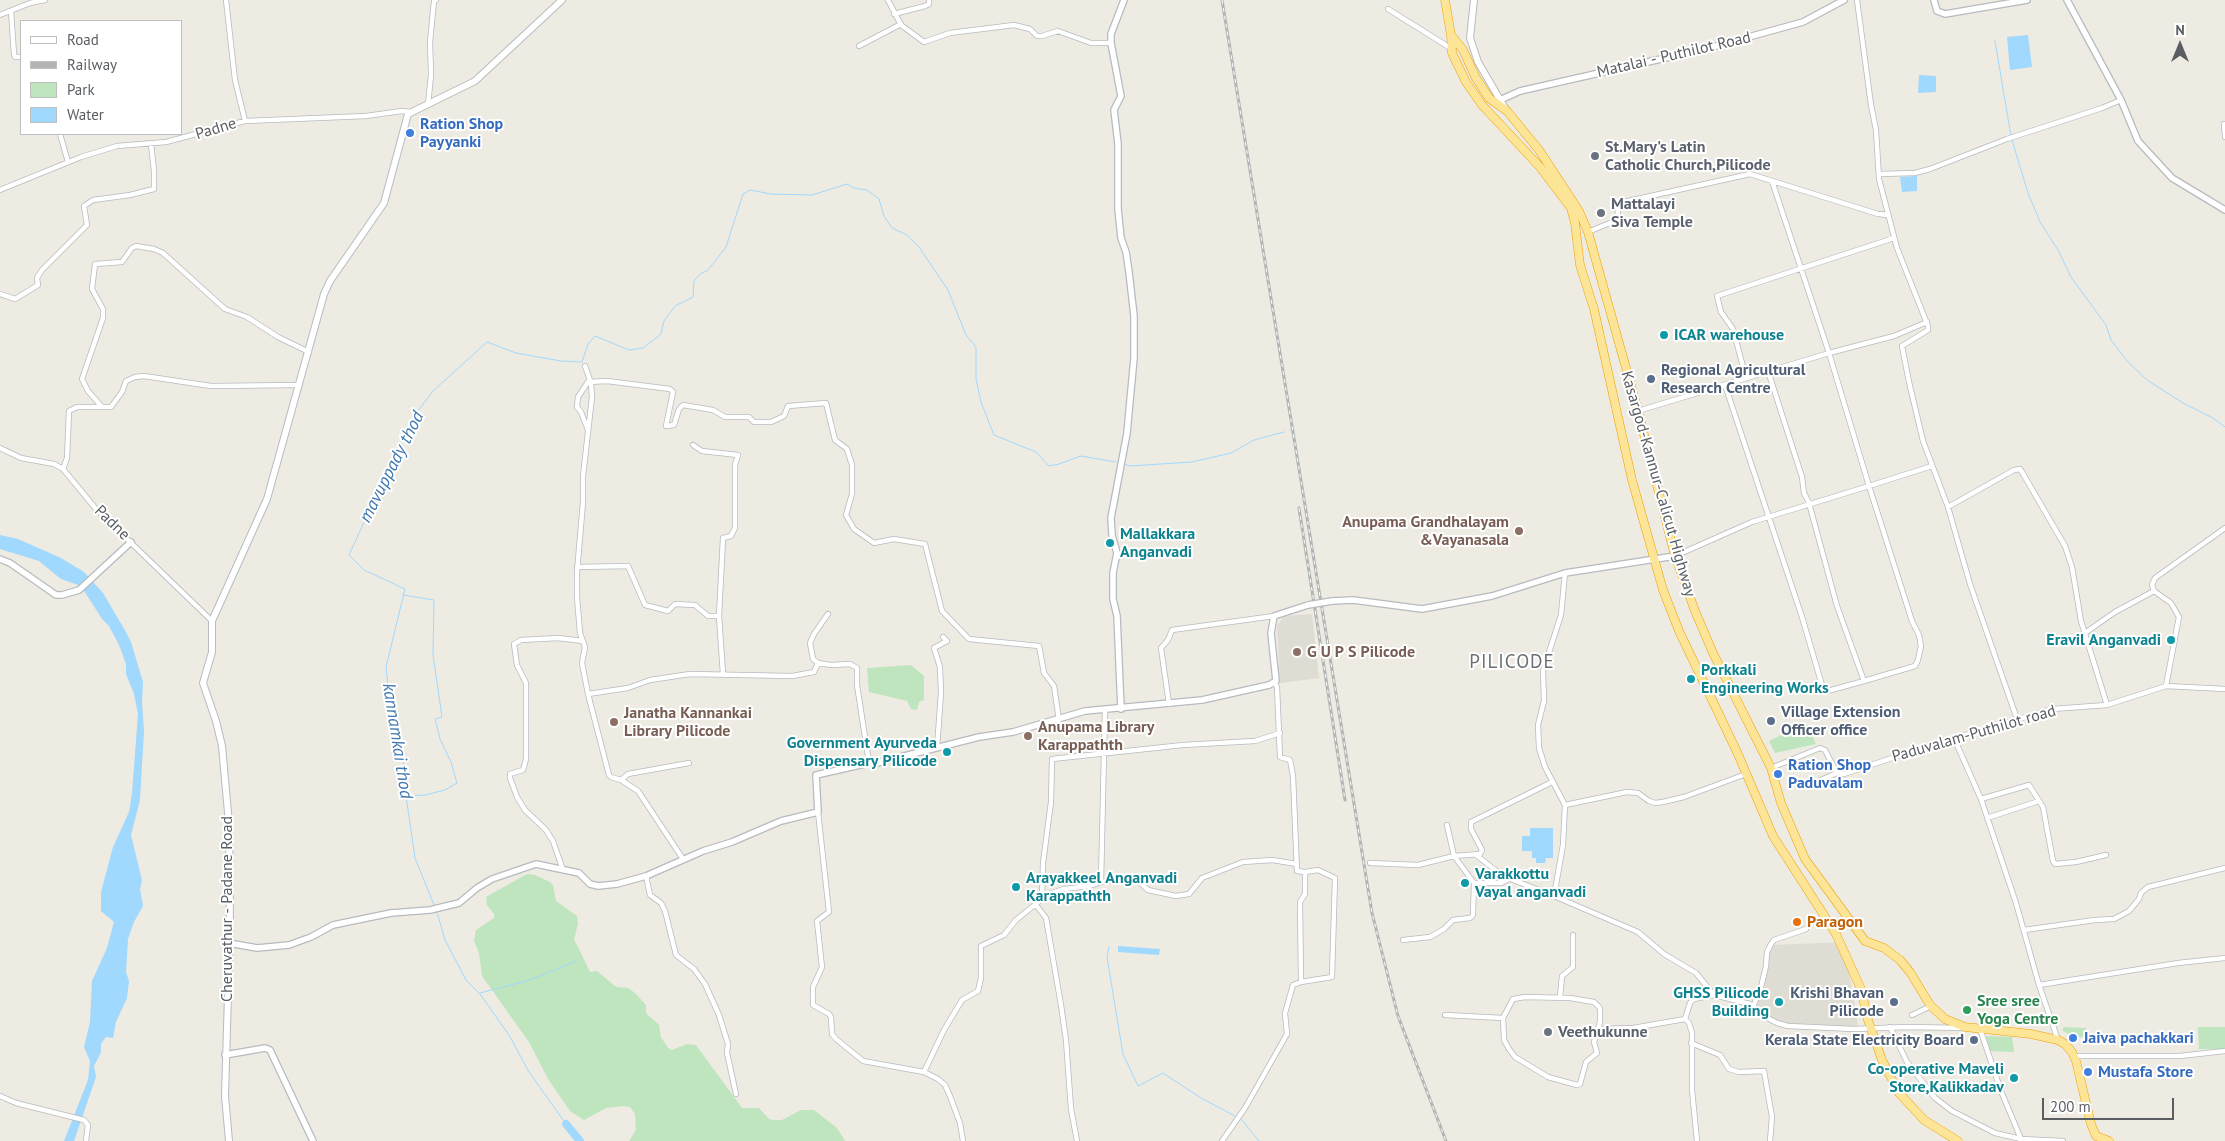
<!DOCTYPE html>
<style>
body{margin:0}
#map{position:relative;width:2225px;height:1141px;overflow:hidden;background:#edebe2;font-family:"PT Sans",sans-serif}
canvas{display:block}
.legend{position:absolute;left:20px;top:20px;width:162px;height:115px;box-sizing:border-box;background:#fff;border:1px solid #bdbfc1;margin:0;padding:6px 9px;list-style:none;font-size:15px;color:#5a5e63}
.legend li{display:flex;align-items:center;gap:10px;height:25px}
.legend b{width:25px;border:1px solid #bdbfc1}
.north{position:absolute;left:2155px;top:20px;width:50px;height:50px;-webkit-text-stroke:4px #fff;paint-order:stroke;rotate:0deg;font-size:14px;font-weight:700;line-height:20px;text-align:center;color:#5a5e63}
.north::after{content:'';display:block;margin:auto;width:18px;height:22px;background:#5a5e63;clip-path:polygon(50% 0,100% 100%,50% 72%,0 100%)}
.scale{position:absolute;left:2042px;top:1098px;width:132px;height:22px;box-sizing:border-box;border:2px solid #5a5e63;border-top:0;padding-left:6px;font-size:15px;line-height:18px;white-space:nowrap;color:#5a5e63;-webkit-text-stroke:4px #fff;paint-order:stroke}
</style>
<div id="map">
<canvas width="2225" height="1141"></canvas>
<ul class="legend">
<li><b style="height:6px;background:#fff"></b>Road</li>
<li><b style="height:6px;background:#b3b4b4"></b>Railway</li>
<li><b style="height:14px;background:#bfe5be"></b>Park</li>
<li><b style="height:14px;background:#a1d8fe"></b>Water</li>
</ul>
<div class="north">N</div>
<div class="scale">200 m</div>
</div>
<script>
const ctx = document.querySelector('canvas').getContext('2d');
ctx.lineJoin = 'round';
function fill(path, color) { ctx.fillStyle = color; ctx.fill(path, 'evenodd'); }
const poly = rows => new Path2D(rows.map(r => 'M' + r).join(''));
function trace(path, color, width, dash) { ctx.strokeStyle = color; ctx.lineWidth = width; ctx.lineCap = dash ? 'butt' : 'round'; ctx.setLineDash(dash || []); ctx.stroke(path); }
function write(font, color, halo, rows, align = 'center') {
  ctx.font = font + ' "PT Sans",sans-serif'; ctx.lineWidth = 4; ctx.setLineDash([]); ctx.textBaseline = 'middle'; ctx.strokeStyle = halo; ctx.fillStyle = color; for (const [text, x, y, turn = 0] of rows) {
    ctx.save(); ctx.translate(x, y); ctx.rotate((+turn || 0) * Math.PI / 180); ctx.textAlign = isNaN(turn) ? turn : align; if (halo) ctx.strokeText(text, 0, 0); ctx.fillText(text, 0, 0); ctx.restore();
  }
}
const education = poly([
 [1312,614,1319,678,1280,683,1277,626,1284,616],
 [1844,942,1858,1026,1799,1027,1779,1023,1757,1011,1755,1007,1763,994,1768,956,1773,945]
]);
const green = poly([
 [911,665,924,676,924,700,919,702,917,710,911,709,907,701,869,692,867,668],
 [1806,723,1816,744,1775,753,1769,741],
 [527,874,535,875,550,882,553,885,556,901,577,916,578,924,574,939,590,972,597,971,616,987,628,988,635,993,646,1005,646,1013,659,1025,661,1037,668,1048,672,1050,687,1044,696,1045,742,1108,759,1108,769,1119,773,1120,782,1120,801,1110,814,1110,837,1128,845,1141,629,1141,636,1130,635,1114,630,1107,622,1106,606,1108,584,1120,570,1111,548,1079,529,1042,482,976,479,953,474,941,476,930,494,918,494,914,487,905,486,897],
 [2064,1027,2086,1028,2086,1037,2076,1037,2068,1034,2062,1030],
 [2198,1027,2225,1027,2225,1049,2199,1049],
 [1986,1036,2012,1037,2014,1052,1990,1051]
]);
const water = poly([
 [2028,35,2032,67,2010,70,2007,37],
 [1919,75,1936,76,1936,92,1918,93],
 [1917,176,1917,191,1902,192,1900,177],
 [0,535,18,539,61,558,84,572,103,593,126,632,131,642,143,682,142,702,144,731,140,800,131,835,142,880,140,889,143,906,134,922,128,939,126,972,129,981,127,998,116,1022,113,1038,106,1037,101,1044,101,1052,94,1066,96,1077,74,1141,64,1141,88,1080,90,1061,84,1047,90,1022,92,981,107,948,114,922,101,911,101,892,113,847,129,812,132,793,138,714,134,694,126,674,126,664,119,645,109,626,102,619,81,586,61,579,39,561,0,549],
 [1530,828,1553,828,1553,858,1546,858,1545,863,1536,863,1536,858,1532,858,1532,851,1522,851,1522,836,1530,836],
 [1118,946,1160,949,1159,955,1118,952]
]);
const stream = poly([
 [1995,41,2011,136],
 [2012,140,2028,193,2040,222,2058,250,2071,277,2106,325,2111,340,2127,361,2147,380,2183,403,2213,418,2225,427],
 [1290,430,1291,430],
 [1124,464,1130,466,1192,462,1231,453,1254,440,1284,432],
 [403,595,434,600,433,655,442,717,435,719,440,739,451,762,457,783,445,790,425,795,406,796],
 [434,905,415,858,406,796,406,773,391,716,386,667,405,589,364,570,349,555,411,420,433,391,487,342,516,353,561,361,582,362,588,344,595,336,629,350,643,348,661,334,664,321,675,306,693,297,694,281,700,274,708,270,726,247,743,194,750,190,771,194,812,195,847,184,854,188,867,190,879,199,884,216,892,228,907,235,919,247,948,290,966,335,976,347,976,379,981,402,994,435,1036,452,1049,466,1059,464,1081,456,1116,462],
 [437,912,445,940,466,980,480,994,509,1035,529,1072,566,1124],
 [1109,947,1107,957,1123,1054,1138,1086,1163,1073,1201,1098,1235,1116],
 [480,993,530,980,576,961],
 [1242,1120,1259,1141]
]);
const river = poly([
 [566,1124,580,1141]
]);
const minor = poly([
 [226,0,235,80,245,121],
 [888,0,901,25,924,42,950,33,1014,25,1030,29,1037,36,1042,36,1058,31,1091,43,1111,43],
 [1857,0,1871,105,1876,130,1879,179,1897,248,1928,326,1928,330,1902,346,1909,382,1923,441,1948,507,1970,584,2017,719],
 [1388,9,1452,49],
 [11,11,14,54,15,57,21,57],
 [894,14,925,6,929,4,929,0],
 [0,15,30,3,45,0],
 [859,46,901,24],
 [428,105,431,75,430,42,434,1,436,0],
 [2224,124,2225,137],
 [60,134,68,162],
 [1879,174,1915,173,1930,169,2007,139,2102,108,2121,100],
 [1772,181,1829,353,1894,336,1927,322],
 [0,190,81,157,117,146,166,142,245,121,366,116,402,111,411,112],
 [1588,232,1617,220,1619,203,1750,174,1878,214,1888,215],
 [0,294,15,299,38,285,37,278,42,270,87,225,84,206,93,200,130,195,154,189,154,171,151,144],
 [585,366,591,383,592,397,583,476,583,502,577,572,577,597,580,633,585,647,582,663,588,694,628,688,650,680,690,674,792,676,814,672,818,663],
 [1746,378,1733,329,1721,312,1717,296,1894,238],
 [1725,385,1802,617,1824,692,1864,681,1837,606,1809,503,1804,493,1802,477,1768,371],
 [102,407,88,391,82,379,103,318,103,309,92,289,95,264,122,262,132,248,136,246,154,249,163,253,225,309,247,317,278,337,309,352],
 [1638,411,1829,353,1869,486,1752,522,1675,556],
 [588,430,581,412,577,407,578,397,588,382,607,381,670,389,673,392,666,426,674,425,679,409,683,405,713,410,725,417,749,417,754,422,771,422,784,416,788,406,826,403,835,440,847,449,852,465,852,494,846,515,854,529,874,543,894,539,925,544,942,611,969,639,1039,646,1044,673,1054,686,1059,720],
 [0,448,21,458,54,464,63,469,96,509,212,621],
 [63,469,67,458,69,411,77,407,111,407,122,392,126,381,135,377,144,376,211,386,299,385],
 [1948,507,2014,470,2020,469,2022,472,2065,546,2072,567,2081,621,2107,705],
 [577,567,628,566,645,605,668,611,675,604,695,605,708,616,719,616,723,538,731,536,735,528,735,465,738,455,702,451,693,445],
 [1565,573,1561,615,1543,671,1544,701,1538,725,1539,748,1545,767,1565,805,1627,792,1638,793,1649,801,1655,803,1663,802,1684,797,1746,774],
 [828,614,814,634,810,643,813,659,818,663,831,665,850,664,857,668,857,685,869,763],
 [719,616,723,674],
 [2085,633,2115,612,2154,591],
 [1864,681,1915,666,1918,660,1921,646,1919,635,1912,621,1869,486,1932,466],
 [2166,686,2179,617,2171,603,2154,591,2152,585,2155,578,2225,528],
 [588,694,609,775,611,777,621,780,638,791,683,859],
 [1169,704,1161,648,1168,640,1172,630,1274,616],
 [1954,738,1981,799,2029,785,2043,807,2053,861,2055,864,2076,862,2106,855],
 [937,748,941,693,940,667,934,648,947,641,943,637],
 [1771,768,1820,748,1825,750,1837,773,1844,774,1919,749,2052,709,2107,705,2166,686,2225,689],
 [621,780,628,774,639,772,689,763],
 [1807,786,1837,773],
 [1981,799,2016,903,2039,985,2058,1040],
 [1565,805,1563,845,1554,896,1638,932,1664,954,1696,973,1714,995,1750,1004,1756,1012,1777,1023,1788,1026,1854,1029,1907,1027,1964,1028],
 [818,812,829,912,817,921,822,967,813,987,813,1005,829,1014,831,1017,832,1034,836,1039,863,1061,924,1072,938,1079,945,1085,950,1096,960,1123,963,1141],
 [1987,818,2039,801],
 [1447,825,1454,856,1474,883,1501,883,1509,879],
 [1476,855,1503,876,1554,896],
 [1370,863,1418,865,1454,856,1480,854,1482,850,1471,829,1471,822,1552,782],
 [563,870,553,841,546,830,525,810,517,797,510,778,510,774,523,770,526,759,526,683,517,665,514,644,521,640,558,638,583,641],
 [646,876,650,895,661,903,665,911,676,955,694,969,705,984,719,1015,728,1044,727,1053,736,1094],
 [1101,882,1135,878,1148,890,1176,896,1189,894,1202,878,1243,862,1272,860,1297,864],
 [1043,896,1064,889,1090,886,1101,882,1105,709],
 [1036,905,1046,918,1061,1005,1066,1040,1071,1109,1077,1141],
 [2024,930,2095,920,2114,919,2129,911,2139,899,2141,893,2148,887,2225,868],
 [1403,940,1430,937,1444,929,1453,920,1470,918,1473,915,1474,883],
 [1301,982,1332,977,1335,878,1318,870,1305,872],
 [2039,985,2178,963,2225,958],
 [1525,997,1570,998,1594,1002,1600,1008,1600,1022,1594,1042,1597,1053,1586,1062,1580,1084,1577,1085,1548,1077,1515,1057,1509,1049,1504,1040,1503,1018,1513,999,1525,997],
 [1560,997,1562,976,1573,967,1573,935],
 [1753,1007,1761,987,1766,966,1767,952,1771,944,1774,940,1806,929],
 [1445,1015,1503,1018],
 [1912,1015,1929,1007,1930,1005],
 [1685,1019,1689,1023,1692,1033,1692,1090,1697,1141],
 [1890,1027,1907,1062,1935,1098,1952,1111,1995,1133,2021,1139,2063,1141],
 [1598,1029,1633,1028,1685,1019,1690,1003,1694,999,1714,995],
 [1980,1029,2001,1091,2021,1139],
 [1691,1043,1720,1055,1729,1069,1739,1072,1764,1071,1772,1117,1770,1141],
 [2074,1056,2180,1056,2225,1051],
 [924,1072,944,1030,962,1000,978,991,981,978,981,946,1004,935,1016,920,1042,899,1043,863,1051,802,1052,759,1183,745,1255,741,1280,733],
 [0,1096,16,1103,84,1120,88,1125,86,1141],
 [1222,1141,1245,1108,1287,1034,1285,1013,1293,985,1301,982,1300,902,1305,894,1305,872,1297,871,1293,776,1290,760,1280,757,1277,687,1275,683]
]);
const tertiary = poly([
 [1934,0,1937,11,1945,14,2027,0],
 [2067,0,2121,100,2138,141,2172,178,2225,210],
 [1500,100,1520,91,1705,49,1803,22,1844,0],
 [0,559,10,563,56,595,62,595,79,590,131,542],
 [1332,601,1353,600,1422,609,1492,596,1565,573,1675,556],
 [1121,709,1117,616,1113,599,1113,573,1117,553,1112,535,1111,518,1127,433,1134,358,1134,316,1129,272,1126,252,1121,238,1118,209,1118,144,1114,110,1121,96,1111,43,1111,34,1124,0],
 [229,943,257,948,289,945,311,937,333,925,391,913,430,910,459,903,477,888,492,879,536,864,579,873,590,884,598,886,617,884,646,876,703,851,732,842,781,821,818,812,816,775,869,763,877,763,979,737,1013,732,1085,711,1202,700,1269,685,1276,681,1271,633,1274,616,1308,605],
 [225,1055,265,1048,270,1050,313,1141]
]);
const secondary = poly([
 [1474,0,1470,38,1478,62,1506,110],
 [229,1141,225,1096,230,927,229,824,222,746,216,721,203,683,212,652,212,621,267,499,324,294,330,281,384,203,408,114,475,81,562,0]
]);
const trunk = poly([
 [1445,0,1451,35,1452,53,1466,82,1482,105,1540,167,1571,208,1575,223,1580,265,1594,309,1632,480,1663,590,1679,631,1737,752,1773,836,1836,934,1861,989,1868,1020,1882,1060,1899,1093,1924,1120,1958,1141],
 [1451,35,1463,50,1476,78,1489,98,1507,111,1539,150,1579,211,1588,232,1638,411,1675,556,1695,611,1713,653,1771,768,1781,803,1805,859,1865,941,1884,948,1900,960,1910,972,1930,1005,1945,1019,1965,1027,2031,1034,2058,1040,2065,1044,2072,1052,2076,1061,2091,1124,2096,1136,2109,1141]
]);
const rail = poly([
 [1222,0,1372,913,1398,1016,1446,1141],
 [1299,508,1345,800]
]);
const tertiaryBridge = poly([
 [1308,605,1332,601]
]);
const markers = [
 [410,133,5,"#3f7fe0"],
 [1595,156,5,"#6b7280"],
 [1601,213,5,"#6b7280"],
 [1664,335,5,"#0f9aa8"],
 [1651,379,5,"#5c6f8a"],
 [1519,531,5,"#8d6e63"],
 [1110,543,5,"#0f9aa8"],
 [2171,640,5,"#0f9aa8"],
 [1297,652,5,"#8d6e63"],
 [1691,679,5,"#0f9aa8"],
 [1771,721,5,"#5c6f8a"],
 [614,722,5,"#8d6e63"],
 [1028,736,5,"#8d6e63"],
 [947,752,5,"#0f9aa8"],
 [1778,774,5,"#3f7fe0"],
 [1465,883,5,"#0f9aa8"],
 [1016,887,5,"#0f9aa8"],
 [1797,922,5,"#e8710a"],
 [1779,1002,5,"#0f9aa8"],
 [1894,1002,5,"#5c6f8a"],
 [1967,1010,5,"#2e9e5b"],
 [1548,1032,5,"#6b7280"],
 [2073,1038,5,"#3f7fe0"],
 [1974,1040,5,"#5c6f8a"],
 [2088,1072,5,"#3f7fe0"],
 [2014,1078,5,"#0f9aa8"]
];
const streetNames = [
 ["Matalai - Puthilot Road",1674,55,-13],
 ["Padne",216,129,-17],
 ["Kasargod-Kannur-Calicut Highway",1658,484,74],
 ["Padne",112,523,44],
 ["Paduvalam-Puthilot road",1974,734,-16],
 ["Cheruvathur - Padane Road",227,909,-90]
];
const shopNames = [
 ["Ration Shop",420,124],
 ["Payyanki",420,142],
 ["Ration Shop",1788,765],
 ["Paduvalam",1788,783],
 ["Jaiva pachakkari",2083,1038],
 ["Mustafa Store",2098,1072]
];
const worshipNames = [
 ["St.Mary's Latin",1605,147],
 ["Catholic Church,Pilicode",1605,165],
 ["Mattalayi",1611,204],
 ["Siva Temple",1611,222],
 ["Veethukunne",1558,1032]
];
const cultureNames = [
 ["ICAR warehouse",1674,335],
 ["Mallakkara",1120,534],
 ["Anganvadi",1120,552],
 ["Eravil Anganvadi",2161,640,"right"],
 ["Porkkali",1701,670],
 ["Engineering Works",1701,688],
 ["Government Ayurveda",937,743,"right"],
 ["Dispensary Pilicode",937,761,"right"],
 ["Varakkottu",1475,874],
 ["Vayal anganvadi",1475,892],
 ["Arayakkeel Anganvadi",1026,878],
 ["Karappathth",1026,896],
 ["GHSS Pilicode",1769,993,"right"],
 ["Building",1769,1011,"right"],
 ["Co-operative Maveli",2004,1069,"right"],
 ["Store,Kalikkadav",2004,1087,"right"]
];
const serviceNames = [
 ["Regional Agricultural",1661,370],
 ["Research Centre",1661,388],
 ["Village Extension",1781,712],
 ["Officer office",1781,730],
 ["Krishi Bhavan",1884,993,"right"],
 ["Pilicode",1884,1011,"right"],
 ["Kerala State Electricity Board",1964,1040,"right"]
];
const educationNames = [
 ["Anupama Grandhalayam",1509,522,"right"],
 ["&Vayanasala",1509,540,"right"],
 ["G U P S Pilicode",1307,652],
 ["Janatha Kannankai",624,713],
 ["Library Pilicode",624,731],
 ["Anupama Library",1038,727],
 ["Karappathth",1038,745]
];
const foodNames = [
 ["Paragon",1807,922]
];
const leisureNames = [
 ["Sree sree",1977,1001],
 ["Yoga Centre",1977,1019]
];
const waterNames = [
 ["mavuppady thod",392,467,-63],
 ["kannamkai thod",397,741,81]
];
const quarterNames = [
 ["PILICODE",1512,663]
];
fill(education, '#dfdcd3');
fill(green, '#bfe5be');
fill(water, '#a1d8fe');
trace(stream, '#a1d8fe', 1);
trace(river, '#a1d8fe', 8);
trace(minor, '#b7babf', 6);
trace(tertiary, '#b7babf', 8);
trace(secondary, '#b8bbc1', 8);
trace(trunk, '#ee9e02', 9);
trace(minor, '#fff', 4.5);
trace(tertiary, '#fff', 5.5);
trace(secondary, '#fff', 6);
trace(trunk, '#fde598', 8);
trace(rail, '#b3b4b4', 3);
trace(rail, '#fff', 1, [4]);
trace(tertiaryBridge, '#b7babf', 8, []);
trace(tertiaryBridge, '#fff', 5.5);
for (const [x, y, r, color] of markers) { const dot = new Path2D(); dot.arc(x, y, r, 0, 2 * Math.PI); ctx.fillStyle = color; ctx.fill(dot); trace(dot, '#fff', 2); }
write('16px', '#5a5e63', '#fff', streetNames);
write('bold 16px', '#366cbe', '#fff', shopNames, 'left');
write('bold 16px', '#5b616d', '#fff', worshipNames, 'left');
write('bold 16px', '#0d838f', '#fff', cultureNames, 'left');
write('bold 16px', '#4e5e75', '#fff', serviceNames, 'left');
write('bold 16px', '#785e54', '#fff', educationNames, 'left');
write('bold 16px', '#c56008', '#fff', foodNames, 'left');
write('bold 16px', '#27864d', '#fff', leisureNames, 'left');
write('italic 18px', '#3f78b0', '#fff', waterNames);
ctx.letterSpacing = '1px';
write('19px', '#6b7075', '#fff', quarterNames);
ctx.letterSpacing = '0px';
</script>
